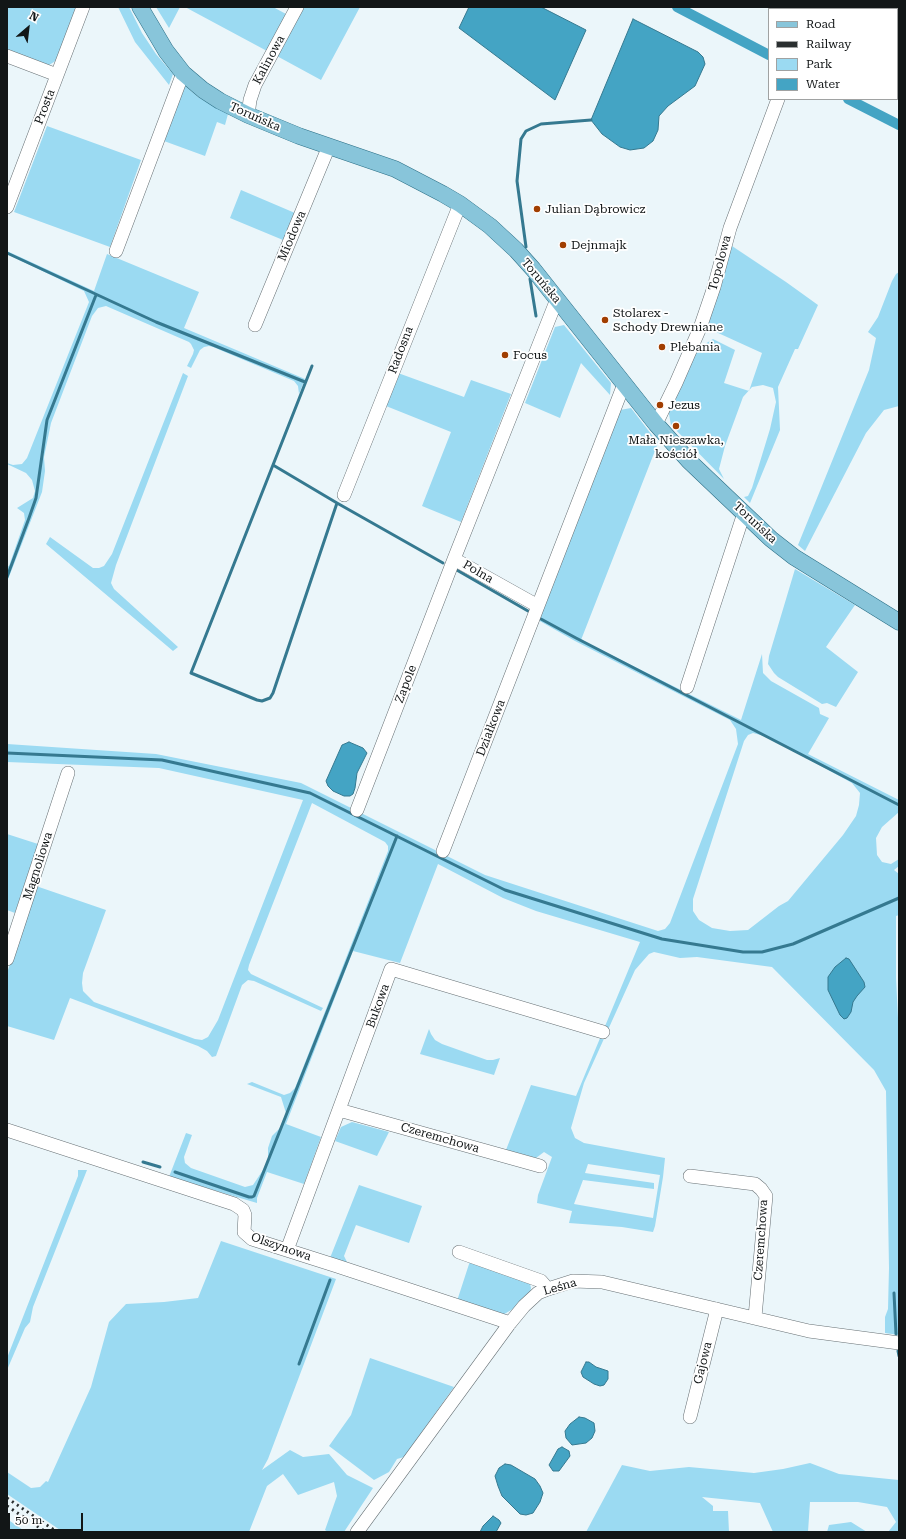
<!DOCTYPE html>
<meta charset="utf-8">
<style>
body{margin:0}
#map{position:relative;width:906px;height:1539px;overflow:hidden;background:#ebf6fa;font-family:"Roboto Serif",serif}
canvas{display:block}
.frame{position:absolute;inset:0;border:8px solid #121617;pointer-events:none}
.legend{position:absolute;left:768px;top:8px;width:130px;height:92px;box-sizing:border-box;background:#fff;border:1px solid #a0a2a2;margin:0;padding:5px 7px;list-style:none;font-size:12px;color:#121617}
.legend li{display:flex;align-items:center;gap:8px;height:20px}
.legend b{width:20px;border:1px solid #a0a2a2}
.north{position:absolute;left:8px;top:8px;width:40px;height:40px;-webkit-text-stroke:3px #fff;paint-order:stroke;rotate:28deg;font-size:11px;font-weight:700;line-height:16px;text-align:center;color:#121617}
.north::after{content:'';display:block;margin:auto;width:14px;height:18px;background:#121617;clip-path:polygon(50% 0,100% 100%,50% 72%,0 100%)}
.scale{position:absolute;left:8px;top:1513px;width:75px;height:18px;box-sizing:border-box;border:2px solid #121617;border-top:0;padding-left:5px;font-size:12px;line-height:14px;white-space:nowrap;color:#121617;-webkit-text-stroke:3px #fff;paint-order:stroke}
</style>
<div id="map">
<canvas width="906" height="1539"></canvas>
<div class="frame"></div>
<ul class="legend">
<li><b style="height:5px;background:#88c5da"></b>Road</li>
<li><b style="height:5px;background:#2a2f30"></b>Railway</li>
<li><b style="height:11px;background:#9bdaf2"></b>Park</li>
<li><b style="height:11px;background:#44a4c4"></b>Water</li>
</ul>
<div class="north">N</div>
<div class="scale">50 m</div>
</div>
<script>
const ctx = document.querySelector('canvas').getContext('2d');
ctx.lineJoin = 'round';
function fill(path, color) { ctx.fillStyle = color; ctx.fill(path, 'evenodd'); }
const poly = rows => new Path2D(rows.map(r => 'M' + r).join(''));
function trace(path, color, width, dash) { ctx.strokeStyle = color; ctx.lineWidth = width; ctx.lineCap = dash ? 'butt' : 'round'; ctx.setLineDash(dash || []); ctx.stroke(path); }
function write(font, color, halo, rows, align = 'center') {
  ctx.font = font + ' "Roboto Serif",serif'; ctx.lineWidth = 3.5; ctx.setLineDash([]); ctx.textBaseline = 'middle'; ctx.strokeStyle = halo; ctx.fillStyle = color; for (const [text, x, y, turn = 0] of rows) {
    ctx.save(); ctx.translate(x, y); ctx.rotate((+turn || 0) * Math.PI / 180); ctx.textAlign = isNaN(turn) ? turn : align; if (halo) ctx.strokeText(text, 0, 0); ctx.fillText(text, 0, 0); ctx.restore();
  }
}
const green = poly([
 [7,7,77,7,57,60,46,67,7,51],
 [118,7,129,7,142,33,156,54,173,74,169,85,135,42],
 [156,7,180,7,169,28],
 [185,7,273,7,286,14,267,51],
 [302,7,360,7,321,80,275,55],
 [184,85,198,97,228,114,225,125,217,122,205,156,164,141],
 [47,126,141,160,110,247,14,212],
 [241,190,295,213,283,240,230,218],
 [729,244,786,282,818,305,798,349,795,349,778,387,780,430,750,503,744,497,748,496,752,488,770,429,776,402,773,388,763,385,752,387,743,397,725,446,719,469,724,479,671,425,668,409,697,349,713,339,735,350,724,383,749,391,762,353,705,327],
 [7,251,94,291,107,254,199,292,184,328,305,379,299,394,298,386,294,381,213,347,209,346,204,347,200,350,191,368,187,366,193,354,194,350,191,344,189,342,106,306,98,308,92,316,51,423,44,457,45,471,42,492,7,582,7,567,9,566,25,520,24,513,17,508,33,498,35,491,32,480,26,473,7,464,7,463,13,465,22,464,27,458,89,302,84,291,7,254],
 [899,272,899,406,884,410,866,433,805,551,798,545,869,370,876,338,868,332,878,317,892,281,896,274],
 [564,325,611,383,610,395,581,363,560,418,525,403,555,327],
 [183,373,188,376,116,565,111,583,114,589,178,647,173,651,46,544,50,537,93,568,99,568,104,566,112,554],
 [398,373,464,397,471,380,511,394,461,522,422,506,451,432,386,406],
 [631,408,658,443,581,640,741,720,762,654,763,673,771,681,819,708,820,714,829,718,808,754,899,800,899,812,882,827,876,838,877,855,882,862,891,864,899,859,899,866,894,870,899,874,899,915,896,916,896,978,899,1038,899,1335,885,1333,885,1317,888,1309,889,1268,886,1091,874,1070,772,967,697,957,680,958,654,952,649,954,635,970,584,1083,571,1128,575,1138,584,1143,665,1158,663,1177,655,1226,653,1232,622,1227,569,1223,572,1211,537,1203,538,1195,552,1157,544,1152,536,1158,506,1150,531,1085,576,1096,640,942,536,911,503,898,438,864,400,963,353,951,286,1124,321,1137,304,1184,267,1172,257,1198,257,1203,169,1177,186,1133,192,1135,184,1157,185,1163,191,1168,245,1187,253,1185,263,1170,268,1160,268,1148,272,1136,280,1128,286,1113,281,1097,247,1084,252,1082,284,1095,290,1093,295,1088,388,851,388,846,385,842,312,803,249,965,248,970,251,974,323,1008,321,1011,254,981,248,980,242,985,216,1056,212,1057,207,1051,198,1046,70,998,54,1040,7,1026,7,973,36,886,106,910,83,973,82,983,83,991,94,1002,195,1039,202,1040,208,1037,218,1020,303,800,159,768,7,762,7,744,156,754,301,783,485,875,658,931,665,929,670,923,738,744,736,729,730,720,575,641,538,620,620,410],
 [753,733,768,737,852,783,860,793,859,805,856,816,843,835,788,901,779,906,748,930,730,931,712,928,699,920,693,911,693,899,744,741,748,735],
 [588,1164,660,1175,653,1218,574,1204,583,1180,654,1189,654,1183,585,1173],
 [795,569,855,605,826,647,858,672,836,707,827,703,822,704,778,677,774,673,768,664,769,656],
 [7,834,38,844,15,913,7,910],
 [429,1029,431,1034,435,1040,442,1044,487,1060,493,1060,500,1058,494,1075,420,1054],
 [352,1122,389,1132,377,1156,335,1141,341,1127],
 [78,1170,87,1170,33,1307,30,1322,25,1328,7,1370,7,1358,78,1176],
 [359,1185,422,1206,409,1243,356,1225,344,1256,348,1264,330,1258],
 [221,1241,336,1279,268,1459,262,1470,290,1450,303,1457,329,1454,347,1475,373,1488,344,1532,328,1532,325,1530,337,1496,334,1482,298,1495,283,1474,267,1486,249,1532,63,1532,7,1494,7,1472,31,1488,40,1487,46,1481,48,1482,91,1387,109,1322,126,1304,164,1302,198,1298],
 [470,1261,530,1284,531,1288,530,1294,518,1306,501,1316,457,1301],
 [370,1358,454,1387,404,1457,397,1459,389,1472,374,1480,329,1446,351,1415],
 [810,1463,839,1474,899,1480,899,1532,888,1532,896,1522,887,1507,858,1502,810,1502,808,1532,773,1532,760,1503,702,1497,713,1506,713,1511,728,1511,729,1532,586,1532,622,1465,650,1471,689,1467,754,1473,783,1469],
 [7,1519,26,1532,7,1532],
 [851,1522,867,1532,827,1532,829,1525]
]);
const water = poly([
 [469,7,541,7,586,30,555,100,459,28,469,7],
 [633,19,698,52,703,57,705,64,695,86,668,106,659,116,658,130,653,141,644,148,630,150,620,147,602,134,591,120,633,19],
 [349,742,363,748,367,753,357,773,355,788,353,794,350,796,344,796,333,791,328,786,326,781,342,745,349,742],
 [846,958,849,959,864,982,865,987,857,996,853,1002,851,1012,847,1018,844,1019,840,1015,828,990,828,977,835,967,846,958],
 [586,1362,589,1362,596,1367,608,1371,608,1379,604,1385,600,1386,594,1384,583,1377,581,1372,586,1362],
 [579,1417,585,1418,594,1423,595,1431,592,1438,586,1443,572,1445,566,1438,565,1431,570,1424,579,1417],
 [562,1447,569,1451,570,1456,559,1471,553,1471,549,1465,558,1449,562,1447],
 [505,1464,511,1465,535,1479,540,1486,543,1493,540,1502,533,1513,526,1515,520,1514,502,1496,498,1486,495,1476,499,1468,505,1464],
 [493,1516,499,1520,501,1523,496,1532,480,1532,483,1526,493,1516]
]);
const stream = poly([
 [526,247,517,181,521,139,526,131,541,124,591,120],
 [7,253,156,322,305,382],
 [530,279,536,316],
 [273,465,337,503,273,693,270,698,262,701,257,700,191,673,312,366],
 [337,503,443,563],
 [455,569,528,611],
 [7,577,29,518,36,498,47,420,96,295],
 [541,619,576,638,899,805],
 [7,753,162,760,310,793,505,890,662,939,743,952,762,952,793,944,899,898],
 [143,1162,160,1167],
 [175,1172,249,1197,252,1197,254,1196,397,836],
 [894,1293,896,1334],
 [898,1351,899,1356],
 [299,1364,330,1280]
]);
const canal = poly([
 [677,7,769,55],
 [848,99,899,125]
]);
const minor = poly([
 [812,9,813,7],
 [7,56,57,75],
 [248,115,250,100,255,85,297,7],
 [7,207,83,7],
 [116,251,183,73],
 [255,325,329,146],
 [656,424,676,383,700,328,714,287,730,228,778,99],
 [344,495,460,204],
 [454,559,538,606],
 [687,687,744,513],
 [357,810,454,559,557,299],
 [443,851,624,384],
 [7,959,68,773],
 [339,1110,540,1166],
 [7,1130,234,1204,243,1210,245,1215,244,1232,252,1239,337,1266,510,1323],
 [690,1176,755,1184,761,1189,766,1196,755,1317],
 [287,1250,391,969,603,1032],
 [459,1252,541,1281,548,1289],
 [690,1417,717,1309],
 [357,1532,510,1323,524,1306,538,1293,548,1289,573,1281,602,1282,809,1331,899,1343]
]);
const major = poly([
 [140,7,166,51,183,73,203,90,220,101,248,115,299,136,395,169,443,194,460,204,490,226,516,250,533,269,656,424,689,461,771,539,794,557,899,622]
]);
const rail = poly([
 [7,1498,57,1532],
 [7,1506,46,1532]
]);
const markers = [
 [537,209,4,"#a13e01"],
 [563,245,4,"#a13e01"],
 [605,320,4,"#a13e01"],
 [662,347,4,"#a13e01"],
 [505,355,4,"#a13e01"],
 [660,405,4,"#a13e01"],
 [676,426,4,"#a13e01"]
];
const streetNames = [
 ["Kalinowa",269,60,-62],
 ["Prosta",45,107,-69],
 ["Toruńska",255,117,24],
 ["Miodowa",292,236,-67],
 ["Topolowa",720,263,-75],
 ["Toruńska",541,281,50],
 ["Radosna",401,350,-69],
 ["Toruńska",755,523,43],
 ["Polna",478,572,30],
 ["Zapole",406,684,-69],
 ["Działkowa",491,728,-69],
 ["Magnoliowa",38,866,-72],
 ["Bukowa",378,1006,-70],
 ["Czeremchowa",440,1138,16],
 ["Czeremchowa",761,1240,-86],
 ["Olszynowa",281,1247,19],
 ["Leśna",560,1287,-16],
 ["Gajowa",703,1363,-76]
];
const poiNames = [
 ["Julian Dąbrowicz",545,209],
 ["Dejnmajk",571,245],
 ["Stolarex -",613,313],
 ["Schody Drewniane",613,327],
 ["Plebania",670,347],
 ["Focus",513,355],
 ["Jezus",668,405],
 ["Mała Nieszawka,",676,440,"center"],
 ["kościół",676,454,"center"]
];
fill(green, '#9bdaf2');
fill(water, '#44a4c4');
trace(water, '#357990', 1);
trace(stream, '#357990', 3);
trace(canal, '#44a4c4', 10);
trace(minor, '#687175', 14);
trace(major, '#2b6f86', 17);
trace(minor, '#fff', 13);
trace(major, '#88c5da', 16);
trace(rail, '#2a2f30', 3, [2, 4]);
for (const [x, y, r, color] of markers) { const dot = new Path2D(); dot.arc(x, y, r, 0, 2 * Math.PI); ctx.fillStyle = color; ctx.fill(dot); trace(dot, '#fff', 1.5); }
write('12px', '#121617', '#fff', streetNames);
write('12px', '#121617', '#fff', poiNames, 'left');
</script>
